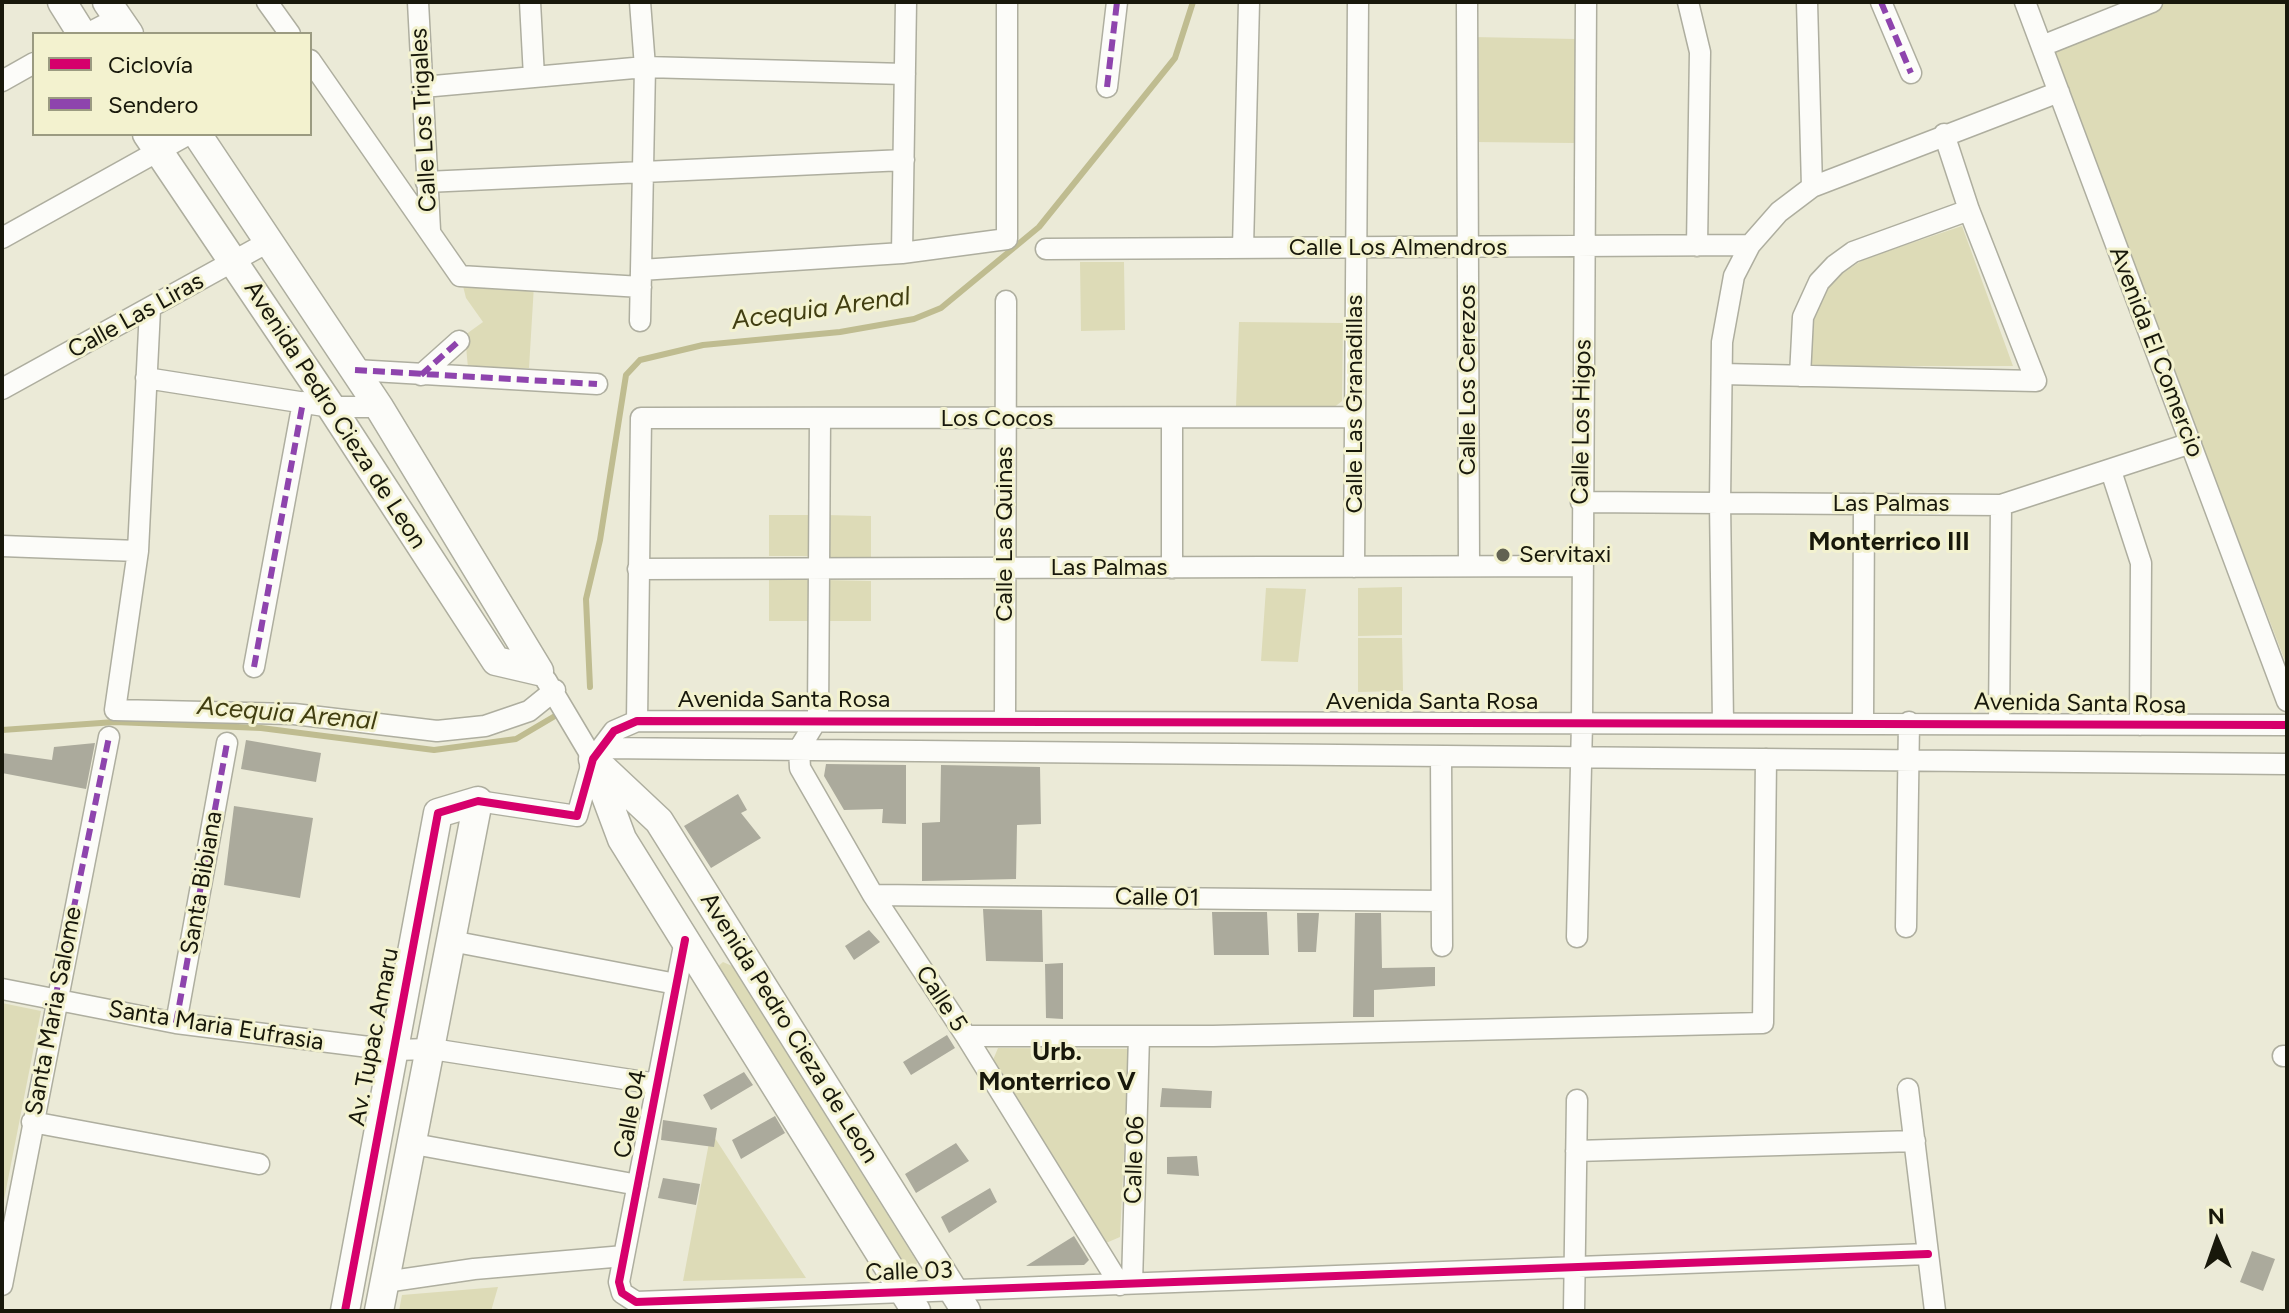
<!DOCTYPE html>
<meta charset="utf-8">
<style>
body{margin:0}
#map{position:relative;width:2289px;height:1313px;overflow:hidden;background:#ebead7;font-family:Figtree,sans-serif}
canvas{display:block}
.frame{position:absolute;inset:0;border:4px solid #18180b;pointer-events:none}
.legend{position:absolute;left:32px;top:32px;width:280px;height:104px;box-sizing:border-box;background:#f3f2cf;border:2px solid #9b9b81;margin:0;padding:10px 14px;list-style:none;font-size:24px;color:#18180b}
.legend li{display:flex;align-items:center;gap:16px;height:40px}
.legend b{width:40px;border:2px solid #9b9b81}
.north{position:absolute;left:2177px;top:1201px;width:80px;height:80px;-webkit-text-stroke:6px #f3f2cf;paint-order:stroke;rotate:358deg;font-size:22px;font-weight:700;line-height:32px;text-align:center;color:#18180b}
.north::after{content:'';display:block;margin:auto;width:28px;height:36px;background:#18180b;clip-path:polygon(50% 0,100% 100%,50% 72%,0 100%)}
</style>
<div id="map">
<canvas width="2289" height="1313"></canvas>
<div class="frame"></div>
<ul class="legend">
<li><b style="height:10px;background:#d6006c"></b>Ciclovía</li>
<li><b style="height:10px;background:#8e44ad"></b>Sendero</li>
</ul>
<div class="north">N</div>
</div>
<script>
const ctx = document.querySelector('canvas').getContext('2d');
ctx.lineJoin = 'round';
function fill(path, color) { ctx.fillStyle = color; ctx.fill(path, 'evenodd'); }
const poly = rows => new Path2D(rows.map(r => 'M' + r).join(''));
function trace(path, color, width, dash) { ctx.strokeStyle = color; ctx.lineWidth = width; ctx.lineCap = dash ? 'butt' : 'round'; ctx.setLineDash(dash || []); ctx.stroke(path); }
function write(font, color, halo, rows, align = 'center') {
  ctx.font = font + ' Figtree,sans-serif'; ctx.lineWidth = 6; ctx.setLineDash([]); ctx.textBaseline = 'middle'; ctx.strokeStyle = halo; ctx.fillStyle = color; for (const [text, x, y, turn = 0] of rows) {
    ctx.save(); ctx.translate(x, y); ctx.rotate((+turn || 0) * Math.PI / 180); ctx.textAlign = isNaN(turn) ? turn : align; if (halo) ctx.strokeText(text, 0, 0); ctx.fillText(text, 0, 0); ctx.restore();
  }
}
const green = poly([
 [2168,2,2287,2,2287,666,2049,49],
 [1473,37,1576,39,1574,143,1473,142],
 [1962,226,2013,366,1808,366,1812,315,1825,291,1843,273,1864,259],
 [1080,262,1124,262,1125,330,1081,331],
 [462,282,534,285,529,368,468,368,465,335,483,322,466,298],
 [1239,322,1343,323,1342,401,1332,409,1236,407],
 [769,515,813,515,813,556,769,556],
 [825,515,871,516,871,557,825,557],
 [769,579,813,579,814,621,769,621],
 [825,580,871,581,871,621,825,621],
 [1402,587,1402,635,1358,636,1358,588],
 [1266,588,1306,589,1298,662,1261,661],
 [1358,638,1402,638,1403,691,1358,692],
 [723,962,732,966,917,1262,914,1273,906,1274,715,969],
 [2,1003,41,1011,2,1210],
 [998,1048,1129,1049,1120,1237,1106,1243,993,1060],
 [711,1132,806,1278,683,1281],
 [498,1287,491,1311,399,1311,402,1295]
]);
const stream = poly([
 [590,687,586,599,600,540,626,375,640,360,703,345,840,332,914,319,941,308,1039,227,1175,58,1193,2],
 [2,730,115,722,261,728,434,750,516,739,560,713]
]);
const building = poly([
 [246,740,321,753,316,782,241,769],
 [95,743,86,789,2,773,2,753,52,760,54,747],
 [826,764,906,765,906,824,882,823,883,809,844,810,824,776],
 [941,765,1040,767,1041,824,1017,825,1016,879,922,881,922,823,940,822],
 [738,794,747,810,741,813,761,838,711,868,684,826],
 [234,806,313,818,300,898,224,885],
 [983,909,1042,910,1043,962,986,961],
 [1212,912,1267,912,1269,955,1214,955],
 [1297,913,1319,913,1316,952,1298,952],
 [1355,913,1381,913,1382,968,1435,967,1435,986,1374,990,1374,1017,1353,1017],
 [869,930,880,942,854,960,845,946],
 [1063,963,1063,1019,1046,1018,1045,964],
 [947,1035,955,1048,911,1075,903,1062],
 [744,1072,753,1085,711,1110,703,1095],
 [1162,1088,1212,1091,1211,1108,1160,1107],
 [775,1116,785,1133,741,1159,732,1140],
 [663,1120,717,1128,714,1147,661,1140],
 [956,1143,969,1161,916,1193,905,1174],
 [1197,1156,1199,1176,1167,1174,1167,1157],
 [663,1178,700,1184,696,1205,658,1198],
 [990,1188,997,1202,949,1233,941,1217],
 [1074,1236,1089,1260,1084,1265,1026,1266],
 [2252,1251,2275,1259,2263,1291,2240,1282]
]);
const street = poly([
 [267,2,290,34],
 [418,2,430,230],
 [530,2,534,77],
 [640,2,645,67,640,321],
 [1467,2,1469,566],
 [1688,2,1700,52,1697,246],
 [1807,2,1812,187],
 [1881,2,1911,73],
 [2025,2,2287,701],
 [87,34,118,18],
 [2042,46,2152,2],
 [310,60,460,276,641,287],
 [2,81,34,63],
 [423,87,645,67,905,74],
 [1107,87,1117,2],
 [426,182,904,160],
 [2,238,189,134],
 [1243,248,1249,2],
 [1046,249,1750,245],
 [902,253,906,2],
 [641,270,902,253,1007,239,1007,2],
 [150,309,138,551,115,710,294,714,437,731,485,726,529,711,555,690],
 [355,370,597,384],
 [1722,374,2036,381,1969,210,1944,134],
 [421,375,459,341],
 [1800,376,1803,317,1819,282,1835,265,1853,252,1969,210],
 [146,378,331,407,379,407],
 [2,389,270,241],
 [820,419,818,718,799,749,800,768,873,895,966,1036,1120,1285],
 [2111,471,2141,563,2140,725],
 [1581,502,2001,505,2191,443],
 [2,546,138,551],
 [1354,567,1358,2],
 [1172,568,1172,418],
 [638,569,1580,566],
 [254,667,303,402],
 [546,680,593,759],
 [1005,720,1006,301],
 [637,721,641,418,1353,417],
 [1723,723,1720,502,1722,342,1734,276,1750,245,1779,212,1812,187,2059,92],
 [1863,723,1864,504],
 [1999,723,2001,505],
 [602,748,2287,764],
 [1441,756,1442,946],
 [478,801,577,816,593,759,614,731,637,721,2287,725],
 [873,895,1441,901],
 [1906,927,1909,722],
 [1577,937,1582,723,1586,2],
 [685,940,619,1282,622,1293,636,1302,1928,1254],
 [451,941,676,984],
 [2,989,176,1023,393,1050,432,1049,657,1084],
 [176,1023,227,743],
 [966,1036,1213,1036,1763,1023,1766,759],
 [2283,1056,2287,1056],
 [1908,1089,1935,1311],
 [32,1122,259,1164],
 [414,1144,638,1185],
 [1576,1151,1915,1141],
 [385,1282,474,1269,624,1256],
 [1132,1283,1139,1036],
 [2,1285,109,737],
 [1574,1311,1577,1100]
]);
const secondary = poly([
 [62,2,82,34],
 [107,2,129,34],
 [147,134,331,407,496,661,539,671],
 [197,134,379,407,539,671],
 [593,759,659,821,966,1311],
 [594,764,622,839,916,1311],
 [345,1311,438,813,478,801,379,1311]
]);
const quiet = poly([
 [1881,2,1911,73],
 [1107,87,1117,2],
 [355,370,597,384],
 [421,375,459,341],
 [254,667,303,402],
 [55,999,109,737],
 [176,1023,227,743]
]);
const cycleway = poly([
 [685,940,619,1282,622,1293,636,1302,1928,1254],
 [345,1311,438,813,478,801,577,816,593,759,614,731,637,721,2287,725]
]);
const markers = [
 [1503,555,8,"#626252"]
];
const streetNames = [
 ["Calle Los Trigales",424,120,-93],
 ["Calle Los Almendros",1398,248],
 ["Calle Las Liras",136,316,-29],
 ["Avenida El Comercio",2156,352,69],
 ["Calle Los Cerezos",1468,380,-90],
 ["Calle Las Granadillas",1355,404,-90],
 ["Avenida Pedro Cieza de Leon",335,415,57],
 ["Los Cocos",997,419],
 ["Calle Los Higos",1582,422,-89],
 ["Las Palmas",1891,504],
 ["Calle Las Quinas",1005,534,-90],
 ["Las Palmas",1109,568],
 ["Avenida Santa Rosa",784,700],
 ["Avenida Santa Rosa",1432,702],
 ["Avenida Santa Rosa",2080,704,1],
 ["Santa Bibiana",202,883,-80],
 ["Calle 01",1157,898,1],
 ["Calle 5",941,999,57],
 ["Santa Maria Salome",54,1011,-79],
 ["Santa Maria Eufrasia",216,1026,9],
 ["Avenida Pedro Cieza de Leon",789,1028,58],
 ["Av. Tupac Amaru",374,1037,-79],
 ["Calle 04",631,1114,-79],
 ["Calle 06",1135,1160,-88],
 ["Calle 03",909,1272,-2]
];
const poiNames = [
 ["Servitaxi",1519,555]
];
const waterNames = [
 ["Acequia Arenal",821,309,-8],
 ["Acequia Arenal",287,714,5]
];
const neighbourhoodNames = [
 ["Monterrico III",1889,542],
 ["Urb.",1057,1052],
 ["Monterrico V",1057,1082]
];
fill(green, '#dddbb7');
trace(stream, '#bfbc90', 6);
fill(building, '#abaa9c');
trace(street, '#aeae9f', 23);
trace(secondary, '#aeae9f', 31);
trace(street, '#fcfcf9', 20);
trace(secondary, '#fcfcf9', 28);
trace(quiet, '#8e44ad', 6, [12, 6]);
trace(cycleway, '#d6006c', 8);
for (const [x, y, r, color] of markers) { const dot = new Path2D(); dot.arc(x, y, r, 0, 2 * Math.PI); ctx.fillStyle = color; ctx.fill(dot); trace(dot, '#f3f2cf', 3); }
write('24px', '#18180b', '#f3f2cf', streetNames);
write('24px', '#18180b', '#f3f2cf', poiNames, 'left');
write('italic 26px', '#413e11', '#f3f2cf', waterNames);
write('bold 26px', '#18180b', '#f3f2cf', neighbourhoodNames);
</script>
